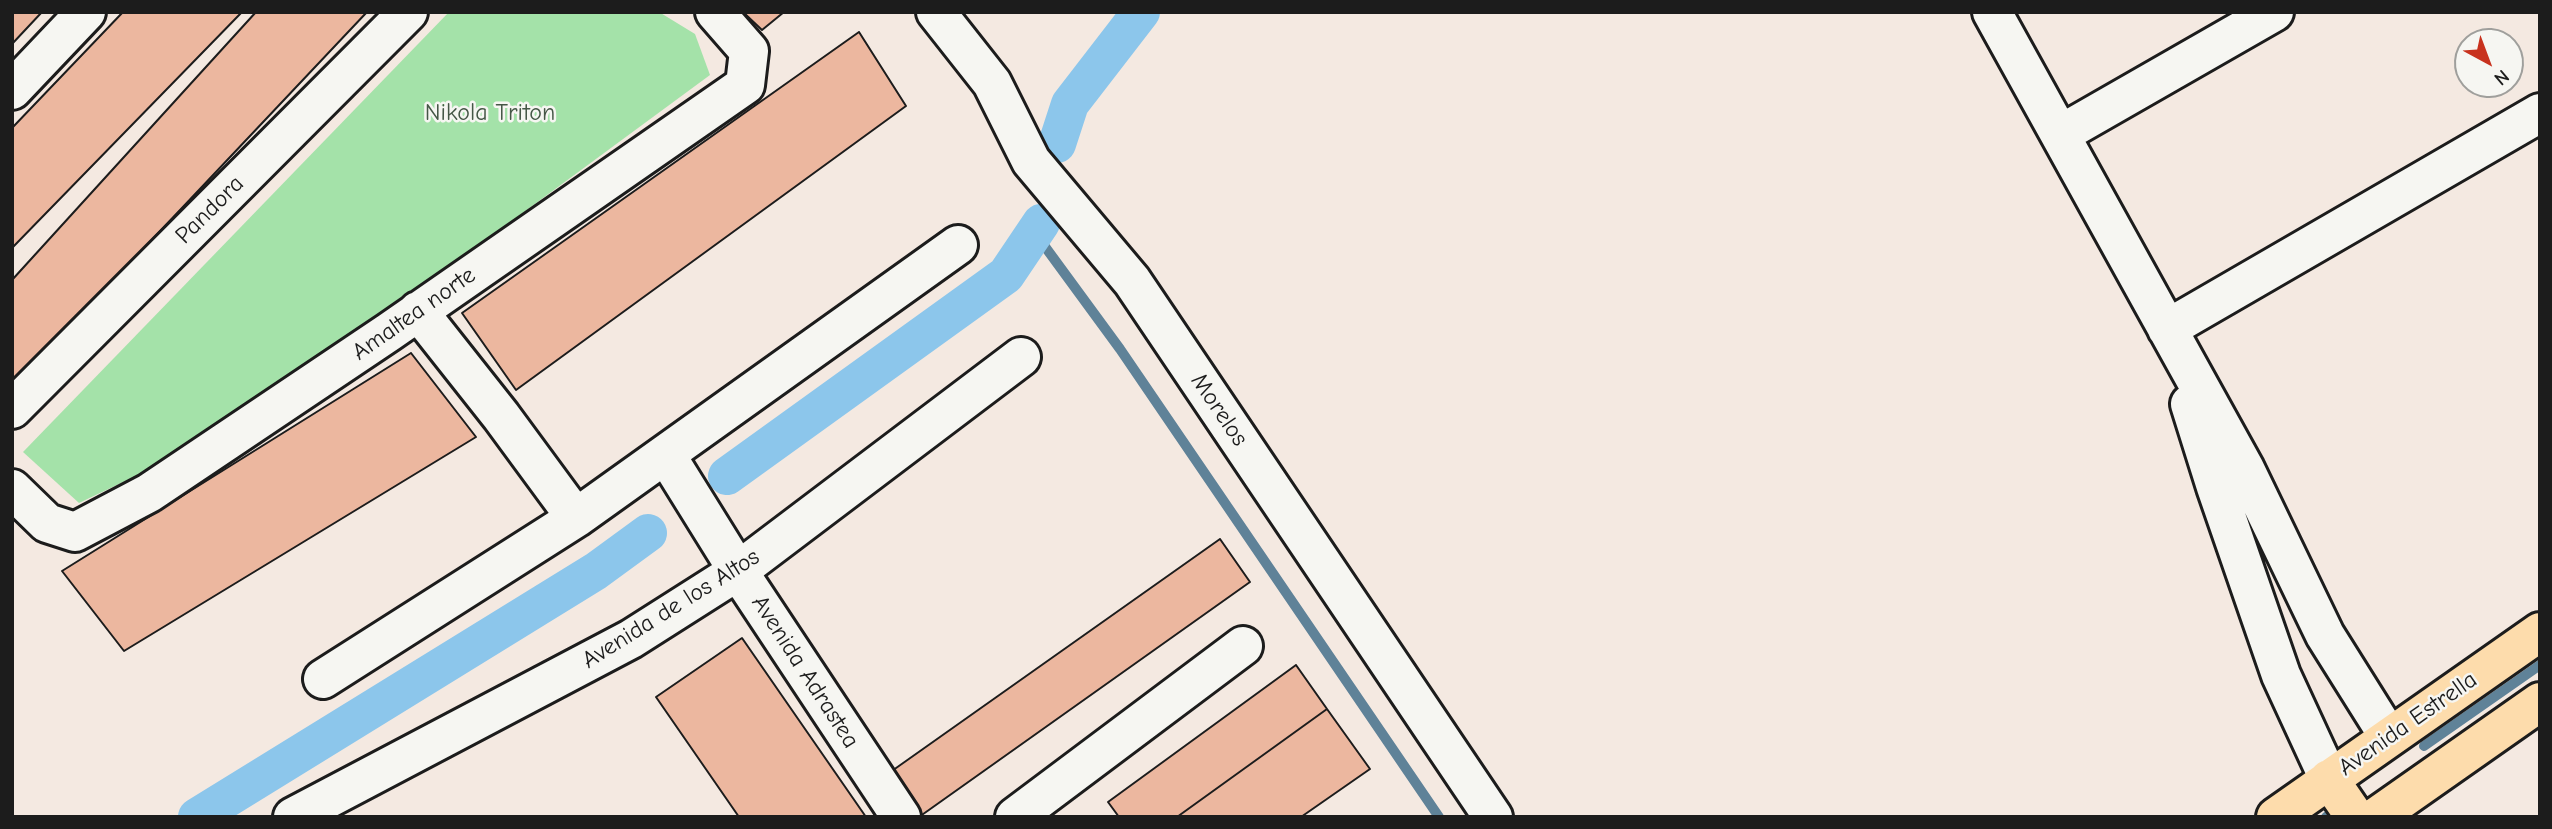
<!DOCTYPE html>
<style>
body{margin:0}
#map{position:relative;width:2552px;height:829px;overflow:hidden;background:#f4e9e1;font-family:"Comic Neue",sans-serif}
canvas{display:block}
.frame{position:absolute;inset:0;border:14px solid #1c1c1c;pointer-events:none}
.north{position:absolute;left:2454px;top:28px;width:70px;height:70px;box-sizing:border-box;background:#f6f6f2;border:2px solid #9f9f9c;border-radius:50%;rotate:139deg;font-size:19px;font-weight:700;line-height:28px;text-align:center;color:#1c1c1c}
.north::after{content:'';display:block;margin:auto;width:24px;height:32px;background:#c8321e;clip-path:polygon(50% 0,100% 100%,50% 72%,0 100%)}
</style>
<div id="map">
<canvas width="2552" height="829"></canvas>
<div class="frame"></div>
<div class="north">N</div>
</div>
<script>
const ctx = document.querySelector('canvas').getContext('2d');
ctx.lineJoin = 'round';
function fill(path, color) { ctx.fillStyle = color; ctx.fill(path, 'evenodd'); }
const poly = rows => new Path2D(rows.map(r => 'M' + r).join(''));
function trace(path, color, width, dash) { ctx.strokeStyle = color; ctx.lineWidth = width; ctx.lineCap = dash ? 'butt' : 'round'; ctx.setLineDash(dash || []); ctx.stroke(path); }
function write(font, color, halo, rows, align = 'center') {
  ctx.font = font + ' "Comic Neue",sans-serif'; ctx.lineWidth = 5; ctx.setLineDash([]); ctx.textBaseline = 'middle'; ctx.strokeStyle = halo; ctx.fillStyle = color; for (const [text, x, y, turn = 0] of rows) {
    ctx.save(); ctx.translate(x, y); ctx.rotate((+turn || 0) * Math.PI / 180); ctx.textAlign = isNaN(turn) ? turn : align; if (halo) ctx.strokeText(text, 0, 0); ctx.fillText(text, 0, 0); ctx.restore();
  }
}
const green = poly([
 [449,12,659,12,695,34,710,75,414,293,140,474,79,503,23,452]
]);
const stream = poly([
 [1035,233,1120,349,1439,817],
 [2424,746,2540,665],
 [2326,817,2332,812]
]);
const canal = poly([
 [1057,144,1070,104,1141,12],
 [727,476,1006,275,1041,223],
 [197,817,596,571,648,533]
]);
const building = poly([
 [12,12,42,12,12,44,12,12],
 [123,12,242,12,12,248,12,128,123,12],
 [256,12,367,12,12,388,12,280,256,12],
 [743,12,784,12,762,30,743,12],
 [859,32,906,106,516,390,462,313,859,32],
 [411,353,476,437,124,651,62,571,411,353],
 [1220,539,1250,582,919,817,889,773,1220,539],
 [742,638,866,817,739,817,656,697,742,638],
 [1296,665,1327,709,1177,817,1119,817,1108,802,1296,665],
 [1327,709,1370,769,1301,817,1177,817,1327,709]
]);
const minor = poly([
 [936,12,992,83,1031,161,1132,281,1493,817],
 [1992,12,2245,469,2325,635,2389,737],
 [12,90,86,12],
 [2061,134,2274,12],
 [418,311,501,416,576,518],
 [2167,329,2540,113],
 [2190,404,2216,487,2281,675,2329,779],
 [12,409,408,12],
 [666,455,738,571,901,817],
 [12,489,47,523,75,532,149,493,389,332,745,85,749,51,715,12],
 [323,679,576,518,958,245],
 [293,817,631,639,738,571,1021,357],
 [1015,817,1243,646]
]);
const major = poly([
 [2329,779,2355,817],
 [2276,817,2540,632],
 [2376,817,2540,702]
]);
const parkNames = [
 ["Nikola Triton",490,113]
];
const streetNames = [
 ["Pandora",210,210,-45],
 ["Amaltea norte",414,314,-35],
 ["Morelos",1219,410,56],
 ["Avenida de los Altos",671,609,-32],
 ["Avenida Adrastea",805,672,57],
 ["Avenida Estrella",2408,724,-35]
];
fill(green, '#a4e2a9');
trace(stream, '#5f8298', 10);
trace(canal, '#8cc6eb', 38);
fill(building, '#ecb79f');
trace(building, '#1c1c1c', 2);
trace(minor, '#1c1c1c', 44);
trace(major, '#1c1c1c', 44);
trace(minor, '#f6f6f2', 38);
trace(major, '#fddcac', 38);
write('24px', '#455746', '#f6f6f2', parkNames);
write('24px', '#1c1c1c', '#f6f6f2', streetNames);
</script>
